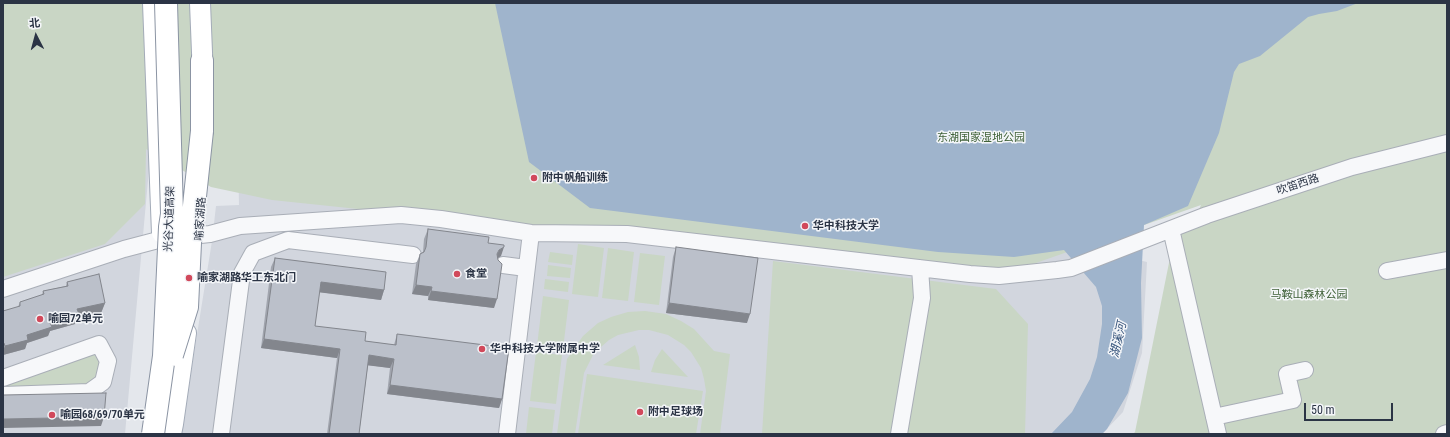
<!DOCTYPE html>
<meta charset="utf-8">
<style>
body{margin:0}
#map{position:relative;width:1450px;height:437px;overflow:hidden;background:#e4e7ec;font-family:"Roboto Condensed","Noto Sans SC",sans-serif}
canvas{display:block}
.frame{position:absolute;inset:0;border:4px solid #2b3445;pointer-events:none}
.north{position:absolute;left:16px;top:16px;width:40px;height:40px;-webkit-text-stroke:3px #f4f6f9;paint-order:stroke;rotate:354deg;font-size:11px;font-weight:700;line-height:16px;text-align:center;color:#2b3445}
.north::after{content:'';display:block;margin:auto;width:14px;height:18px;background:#2b3445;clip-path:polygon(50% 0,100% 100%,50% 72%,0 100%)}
.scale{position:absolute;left:1304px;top:403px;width:89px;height:18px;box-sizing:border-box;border:2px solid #2b3445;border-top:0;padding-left:5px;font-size:12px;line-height:14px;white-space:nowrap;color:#2b3445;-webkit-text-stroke:3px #f4f6f9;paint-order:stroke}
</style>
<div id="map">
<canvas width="1450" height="437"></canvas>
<div class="frame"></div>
<div class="north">北</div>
<div class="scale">50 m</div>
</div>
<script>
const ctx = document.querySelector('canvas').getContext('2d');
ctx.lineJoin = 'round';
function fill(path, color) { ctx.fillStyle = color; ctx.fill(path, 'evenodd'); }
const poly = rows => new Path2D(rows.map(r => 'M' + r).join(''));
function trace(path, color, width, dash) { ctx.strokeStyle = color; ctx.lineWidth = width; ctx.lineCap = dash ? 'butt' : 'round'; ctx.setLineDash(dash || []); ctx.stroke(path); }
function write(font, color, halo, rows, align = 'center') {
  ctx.font = font + ' "Roboto Condensed","Noto Sans SC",sans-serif'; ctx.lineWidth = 3; ctx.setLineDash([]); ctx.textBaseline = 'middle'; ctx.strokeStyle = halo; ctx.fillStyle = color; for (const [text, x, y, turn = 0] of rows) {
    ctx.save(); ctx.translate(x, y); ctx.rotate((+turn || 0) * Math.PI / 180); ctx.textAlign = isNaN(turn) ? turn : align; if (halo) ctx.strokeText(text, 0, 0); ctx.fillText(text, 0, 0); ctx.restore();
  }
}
const built = poly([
 [235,3,1085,247,1147,262,1142,353,1123,412,1102,434,181,434,212,241,216,206,239,205],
 [3,115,153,125,125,434,3,434]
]);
const green = poly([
 [3,3,1447,3,1447,434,1133,434,1135,432,1174,238,1194,221,1201,205,999,276,272,200,211,187,146,149,145,204,105,244,3,277],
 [578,244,604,248,598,297,572,294],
 [608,248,634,252,628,301,602,298],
 [550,252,573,255,572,265,548,262],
 [640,253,665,256,659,305,634,302],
 [773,261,996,289,1028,324,1025,434,762,434],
 [548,265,571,268,570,278,547,276],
 [545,279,569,282,568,292,544,289],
 [543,296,569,300,563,349,537,346],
 [645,311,666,314,681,321,694,329,714,351,730,354,720,434,700,434,706,391,704,379,701,368,691,352,684,345,668,335,649,330,639,330,618,335,609,340,594,353,584,373,575,434,557,434,567,359,583,336,598,323,611,317,628,312],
 [635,345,639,357,640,370,603,365],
 [662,349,688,377,651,372,655,360],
 [96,351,102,365,94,384,3,388,3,382],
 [536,352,562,355,556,404,530,401],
 [587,374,703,391,696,434,578,434],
 [529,407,555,410,552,434,526,434]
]);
const water = poly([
 [495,3,1358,3,1337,11,1319,14,1308,17,1260,56,1239,64,1234,72,1219,133,1188,206,1144,225,1141,283,1142,338,1128,393,1107,429,1102,434,1051,434,1072,412,1090,379,1097,357,1102,324,1102,306,1096,287,1064,250,1014,257,938,252,590,208,529,162]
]);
const minor = poly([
 [1171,229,1218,434],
 [503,265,526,268],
 [1387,271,1447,260],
 [3,289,124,249,162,239,210,234,240,226,401,215,441,219,531,233,627,234,970,274,999,276,1057,270,1071,268,1207,215,1352,167,1447,143],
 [3,378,99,344,108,361,103,382,89,392,3,395],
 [1214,417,1293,400,1287,374,1305,370],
 [221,434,242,273,253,253,288,240,413,255],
 [507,434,531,233],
 [899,434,922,298,920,268],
 [1444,434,1447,433]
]);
const major = poly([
 [153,3,162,233],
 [200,3,203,77],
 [171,434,173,424,186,333]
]);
const highway = poly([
 [202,131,202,61]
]);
const highwayBridge = poly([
 [172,355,187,307,190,243,202,131],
 [153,434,164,356,170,227,172,214,166,3]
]);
const wall = poly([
 [428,229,488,243,501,256,498,258,494,308,428,300,428,296,412,294,416,264,420,254,423,252,424,239],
 [676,247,747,323,666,313,673,257],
 [275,258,384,290,381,300,319,292,315,326,365,341,394,345,397,334,502,399,499,408,387,394,390,368,368,365,359,434,327,434,337,358,261,348,271,267],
 [67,282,105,303,101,313,77,317,75,324,50,331,48,336,27,343,25,349,3,355,3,311,18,307,20,302,42,295,43,291,66,286]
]);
const shadedWall = poly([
 [504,247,501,256,496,259,494,263,499,250],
 [321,282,384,290,381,300,317,292],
 [416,285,432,287,428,296,412,294],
 [431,291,497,299,494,308,428,300],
 [105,303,101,313,77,317,75,324,50,331,48,336,27,343,25,349,3,355,3,351,5,346,77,309],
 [669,303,750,314,747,323,666,313],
 [264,339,340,349,337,358,261,348],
 [369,355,394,359,390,368,365,365],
 [390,385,502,399,499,408,387,394],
 [104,417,101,426,3,428,3,419]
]);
const building = poly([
 [428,229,489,237,488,243,504,245,504,247,499,250,497,254,498,260,502,264,497,299,431,291,432,287,416,285,420,254,424,252,426,247,428,229],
 [676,247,758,258,750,314,669,303,676,247],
 [275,258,386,272,384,290,321,282,315,326,366,332,365,341,396,345,397,334,509,348,502,399,390,385,394,359,369,355,359,434,329,434,340,349,264,339,275,258],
 [99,274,105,303,77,309,79,314,50,323,52,327,27,335,28,340,5,346,4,343,3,343,3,311,20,306,20,302,44,294,43,291,68,286,67,282,99,274],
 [106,393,104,417,3,419,3,395,106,393]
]);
const markers = [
 [534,178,4,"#d1495b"],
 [805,226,4,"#d1495b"],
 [457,274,4,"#d1495b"],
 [189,278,4,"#d1495b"],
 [40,319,4,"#d1495b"],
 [482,349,4,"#d1495b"],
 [640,412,4,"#d1495b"],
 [52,415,4,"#d1495b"]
];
const parkNames = [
 ["东湖国家湿地公园",981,138],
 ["马鞍山森林公园",1309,295]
];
const poiNames = [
 ["附中帆船训练",542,178],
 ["华中科技大学",813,226],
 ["食堂",465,274],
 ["喻家湖路华工东北门",197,278],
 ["喻园72单元",48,319],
 ["华中科技大学附属中学",490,349],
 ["附中足球场",648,412],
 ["喻园68/69/70单元",60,415]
];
const streetNames = [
 ["吹笛西路",1298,185,-18],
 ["光谷大道高架",170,219,-88],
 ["喻家湖路",201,219,-86]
];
const waterNames = [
 ["湖溪河",1119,340,-77]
];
fill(built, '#d2d6de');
fill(green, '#c9d6c5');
fill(water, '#9fb4cc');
trace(minor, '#a9aeb7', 18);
trace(major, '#a3abb8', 22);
trace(highway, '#8b94a3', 24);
trace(minor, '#f7f8fa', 16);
trace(major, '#fff', 20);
trace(highway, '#fff', 22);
trace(highwayBridge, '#8b94a3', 24, []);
trace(highwayBridge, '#fff', 22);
fill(wall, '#a1a5ae');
fill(shadedWall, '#83868d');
fill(building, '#bbc0ca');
trace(building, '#83868d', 1);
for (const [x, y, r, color] of markers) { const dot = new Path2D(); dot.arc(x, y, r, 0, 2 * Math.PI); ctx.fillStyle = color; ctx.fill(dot); trace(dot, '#f4f6f9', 1.5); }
write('11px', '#3f6138', '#f4f6f9', parkNames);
write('bold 11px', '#2b3445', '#f4f6f9', poiNames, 'left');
write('11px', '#2b3445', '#f4f6f9', streetNames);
write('italic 12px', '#34527a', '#f4f6f9', waterNames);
</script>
